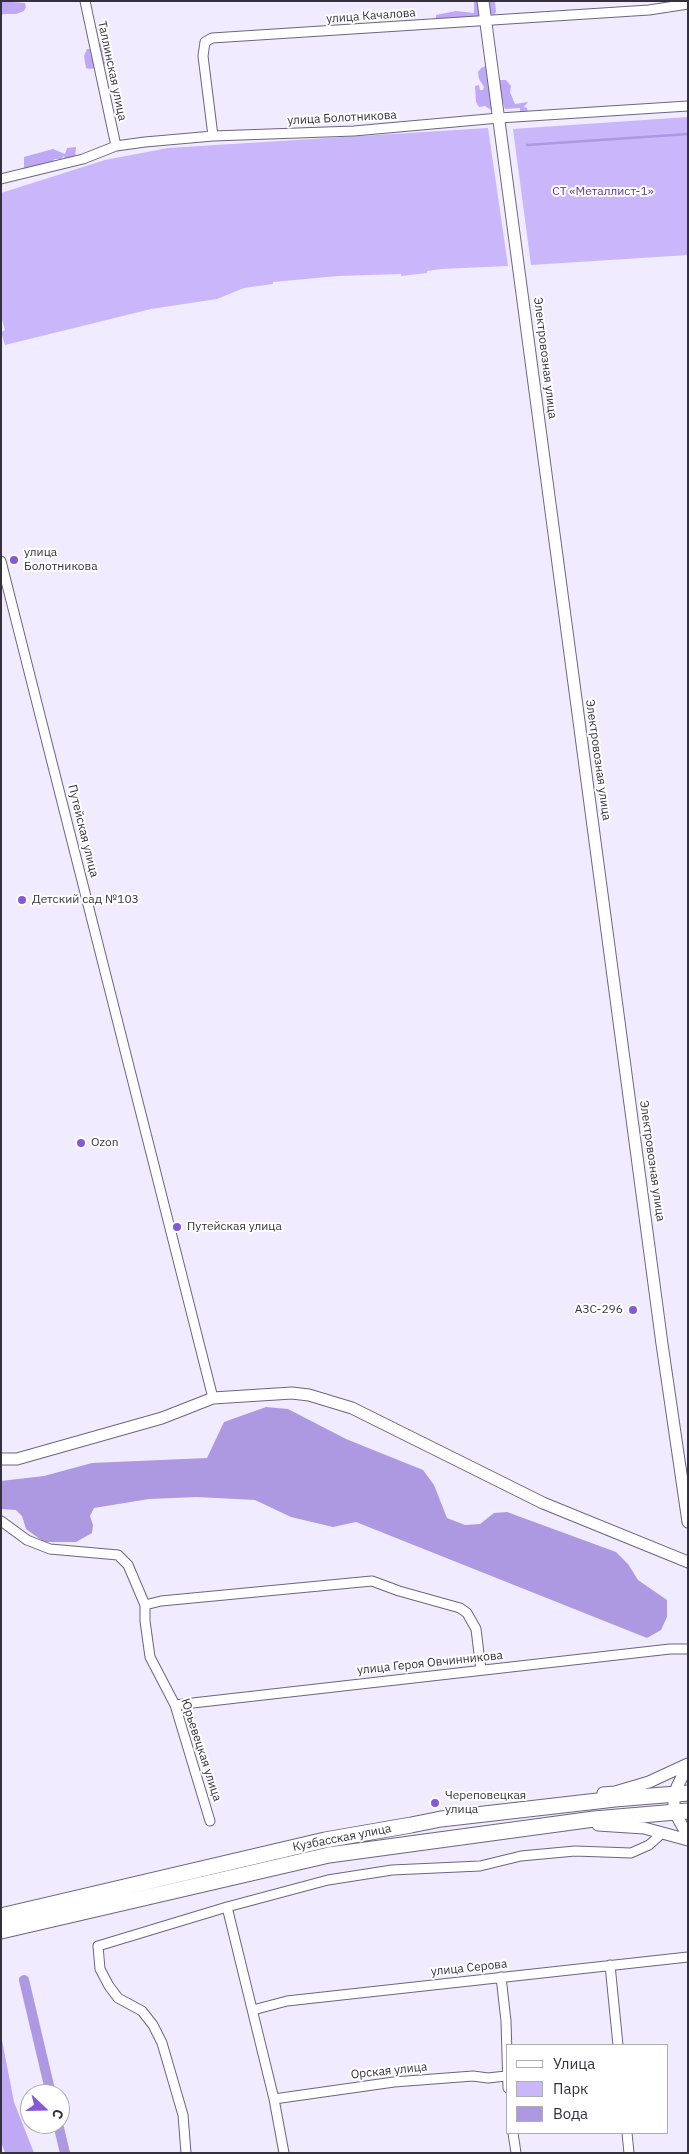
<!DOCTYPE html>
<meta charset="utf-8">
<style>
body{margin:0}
#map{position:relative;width:689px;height:2154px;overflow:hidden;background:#f0ebfe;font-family:"IBM Plex Sans",sans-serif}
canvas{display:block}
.frame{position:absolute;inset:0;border:2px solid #34313d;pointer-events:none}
.legend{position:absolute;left:506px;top:2044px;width:162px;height:90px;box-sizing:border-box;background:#fff;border:1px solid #aeadb1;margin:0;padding:6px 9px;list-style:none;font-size:15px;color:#34313d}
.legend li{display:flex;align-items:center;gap:10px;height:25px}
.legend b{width:25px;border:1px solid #aeadb1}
.north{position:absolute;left:20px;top:2084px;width:50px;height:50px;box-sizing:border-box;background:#fff;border:1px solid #aeadb1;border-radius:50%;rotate:111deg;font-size:14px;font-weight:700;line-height:20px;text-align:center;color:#34313d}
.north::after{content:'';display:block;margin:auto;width:18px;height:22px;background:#8559d3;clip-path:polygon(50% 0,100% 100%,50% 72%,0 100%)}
</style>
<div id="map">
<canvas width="689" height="2154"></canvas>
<div class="frame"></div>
<ul class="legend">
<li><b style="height:6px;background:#fff"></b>Улица</li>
<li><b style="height:14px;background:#c9b6fb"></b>Парк</li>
<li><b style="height:14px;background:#ad98e2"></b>Вода</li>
</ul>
<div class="north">С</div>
</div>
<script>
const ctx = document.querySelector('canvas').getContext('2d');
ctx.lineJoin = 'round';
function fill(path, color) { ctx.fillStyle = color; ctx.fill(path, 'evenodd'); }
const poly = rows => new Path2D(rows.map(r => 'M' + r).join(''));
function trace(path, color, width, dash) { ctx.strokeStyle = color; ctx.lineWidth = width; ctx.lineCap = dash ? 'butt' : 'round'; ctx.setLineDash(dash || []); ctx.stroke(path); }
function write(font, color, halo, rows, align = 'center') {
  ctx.font = font + ' "IBM Plex Sans",sans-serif'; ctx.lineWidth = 4; ctx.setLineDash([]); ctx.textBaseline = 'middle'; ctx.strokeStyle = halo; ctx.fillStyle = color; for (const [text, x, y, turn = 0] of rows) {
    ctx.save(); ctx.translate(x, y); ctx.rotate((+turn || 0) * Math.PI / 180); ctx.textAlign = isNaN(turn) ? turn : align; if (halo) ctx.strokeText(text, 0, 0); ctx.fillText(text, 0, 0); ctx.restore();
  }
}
const green = poly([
 [688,117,688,255,531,265,513,129],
 [488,128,508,266,441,269,427,271,427,273,401,276,401,274,338,276,273,282,273,284,244,288,217,299,151,309,5,345,1,332,5,330,1,316,1,193,105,160,168,148]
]);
const forest = poly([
 [1,1,25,3,26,7,24,11,16,14,3,14,1,17],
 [474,1,495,2,496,12,494,15,490,13,482,17,475,16,471,23,439,21,436,19,436,15,456,11,474,13],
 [106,43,109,54,104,66,90,69,86,68,84,56,87,49,90,49,91,56,96,54,98,44],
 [489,65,491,75,500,80,506,80,511,86,510,92,515,104,528,102,524,107,527,108,528,113,520,113,520,108,505,109,501,97,494,112,485,106,479,107,476,102,475,86,479,85,480,90,483,90,484,87,479,79,478,72,481,68],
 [76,147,75,159,65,159,64,156,61,159,54,159,53,163,29,170,24,168,24,157,53,149,65,154,67,148],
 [1,2035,14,2102,34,2153,5,2153,1,2142]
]);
const water = poly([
 [266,1407,288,1409,346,1439,423,1470,434,1485,447,1518,465,1525,480,1524,494,1513,507,1512,616,1552,628,1564,638,1580,667,1600,667,1617,661,1630,647,1638,356,1522,333,1527,291,1517,255,1500,196,1497,149,1499,94,1508,90,1516,93,1525,92,1533,76,1542,44,1542,26,1529,22,1516,16,1510,1,1509,1,1481,44,1476,92,1463,207,1458,224,1422]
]);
const stream = poly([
 [527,145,688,134]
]);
const canal = poly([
 [24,1980,51,2094],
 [58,2124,65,2153]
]);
const minor = poly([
 [85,1,116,146],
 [213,136,203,56,205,42,212,38,649,10,688,4],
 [1,179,83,159,116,146,145,142,213,136,354,131,499,118,688,106],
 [1,561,213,1398],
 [1,1521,27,1540,50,1549,118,1555,128,1565,145,1605,145,1621,150,1657,175,1705,210,1821],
 [145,1605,161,1601,372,1581,399,1591,460,1608,467,1613,476,1629,481,1670],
 [175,1705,670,1649,688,1649],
 [227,1907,274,2099,284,2153],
 [610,1965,618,2045],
 [501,1977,506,2021,508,2088],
 [253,2010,287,2001,688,1957],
 [274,2099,394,2082,473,2076,488,2078,506,2076],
 [513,2133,516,2153],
 [627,2133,629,2153],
 [186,2153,183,2115,162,2043,153,2025,142,2011,118,1998,109,1986,100,1969,98,1946,227,1907,328,1880,392,1870,480,1866,521,1856,575,1851,631,1853,649,1845,658,1837,659,1832]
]);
const tertiary = poly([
 [483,1,662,1344,688,1522],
 [1,1459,17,1459,162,1418,213,1398,292,1393,309,1395,352,1408,543,1503,688,1562],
 [688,1765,677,1787,674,1802,674,1811,688,1836],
 [603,1793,615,1792,649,1782,688,1764],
 [598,1825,644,1828,688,1840]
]);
const primary = poly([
 [1,1916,325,1840,411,1825,441,1819,615,1799,688,1793],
 [1,1931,329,1855,594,1819,688,1811]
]);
const markers = [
 [14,560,5,"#8559d3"],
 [22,900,5,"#8559d3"],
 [81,1143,5,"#8559d3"],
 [177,1227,5,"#8559d3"],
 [633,1310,5,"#8559d3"],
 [435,1803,5,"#8559d3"]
];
const streetNames = [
 ["улица Качалова",371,16,-4],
 ["Таллинская улица",112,71,78],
 ["улица Болотникова",342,118,-3],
 ["Электровозная улица",545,358,83],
 ["Электровозная улица",598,760,82],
 ["Путейская улица",83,831,76],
 ["Электровозная улица",652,1161,82],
 ["улица Героя Овчинникова",430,1663,-6],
 ["Юрьевецкая улица",201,1750,72],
 ["Кузбасская улица",342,1838,-11],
 ["улица Серова",469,1968,-6],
 ["Орская улица",389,2071,-6]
];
const parkNames = [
 ["СТ «Металлист-1»",603,192]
];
const poiNames = [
 ["улица",24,553],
 ["Болотникова",24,567],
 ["Детский сад №103",32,900],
 ["Ozon",91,1143],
 ["Путейская улица",187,1227],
 ["АЗС-296",623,1310,"right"],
 ["Череповецкая",445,1796],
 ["улица",445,1810]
];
fill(green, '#c9b6fb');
fill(forest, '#bfa9f5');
fill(water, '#ad98e2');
trace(stream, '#ad98e2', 2.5);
trace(canal, '#ad98e2', 10);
trace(minor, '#6c6580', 11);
trace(tertiary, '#6c6580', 13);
trace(primary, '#6c6580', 17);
trace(minor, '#fff', 9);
trace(tertiary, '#fff', 11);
trace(primary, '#fff', 15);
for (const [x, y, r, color] of markers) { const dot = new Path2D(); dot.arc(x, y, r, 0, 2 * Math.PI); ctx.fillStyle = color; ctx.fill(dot); trace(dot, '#fff', 2); }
write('12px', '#34313d', '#fff', streetNames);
write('12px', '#593990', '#fff', parkNames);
write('12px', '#34313d', '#fff', poiNames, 'left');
</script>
